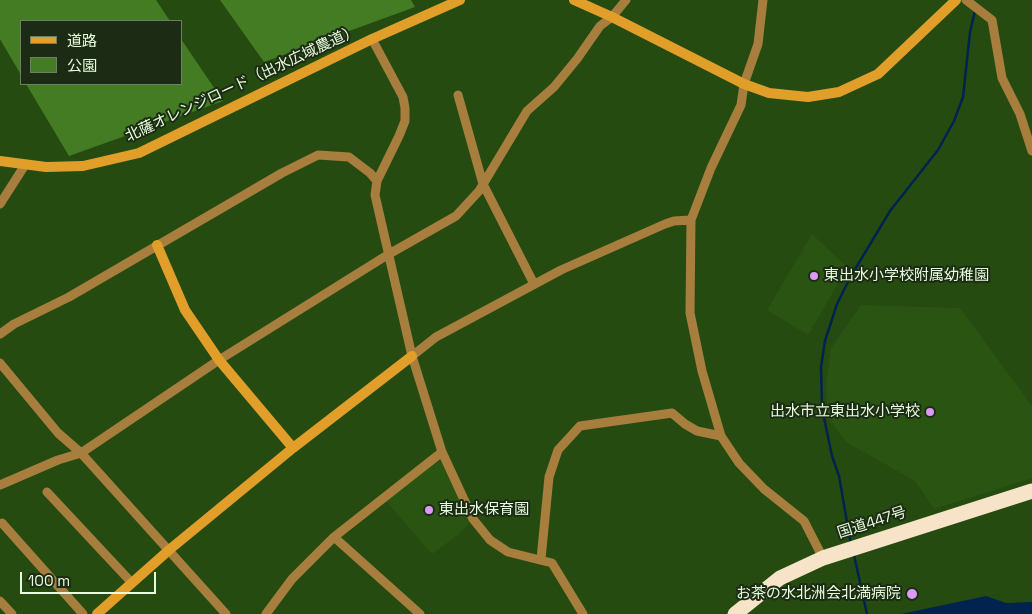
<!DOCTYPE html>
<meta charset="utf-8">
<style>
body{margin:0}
#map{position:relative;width:1032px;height:614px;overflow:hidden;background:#264b11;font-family:"Space Grotesk","Noto Sans JP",sans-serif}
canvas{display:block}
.legend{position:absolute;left:20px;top:20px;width:162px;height:65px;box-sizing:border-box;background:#1c2c14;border:1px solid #6d7f64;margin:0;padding:6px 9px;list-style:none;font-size:15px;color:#e6fcdc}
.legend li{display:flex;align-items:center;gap:10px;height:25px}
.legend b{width:25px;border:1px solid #6d7f64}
.scale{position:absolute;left:20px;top:572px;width:136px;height:22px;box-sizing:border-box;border:2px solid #e6fcdc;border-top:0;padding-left:6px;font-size:15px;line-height:18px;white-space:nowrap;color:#e6fcdc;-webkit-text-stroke:4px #1c2c14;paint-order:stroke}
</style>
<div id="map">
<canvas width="1032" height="614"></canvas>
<ul class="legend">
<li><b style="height:6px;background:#e19f2a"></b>道路</li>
<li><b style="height:14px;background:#437c22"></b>公園</li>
</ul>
<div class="scale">100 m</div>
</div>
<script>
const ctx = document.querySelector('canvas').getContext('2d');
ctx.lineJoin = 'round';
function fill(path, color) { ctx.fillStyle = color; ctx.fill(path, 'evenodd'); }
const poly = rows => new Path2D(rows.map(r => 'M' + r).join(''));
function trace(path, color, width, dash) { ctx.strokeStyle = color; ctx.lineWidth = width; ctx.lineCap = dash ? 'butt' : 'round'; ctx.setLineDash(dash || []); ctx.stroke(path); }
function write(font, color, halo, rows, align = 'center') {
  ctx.font = font + ' "Space Grotesk","Noto Sans JP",sans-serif'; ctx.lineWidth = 4; ctx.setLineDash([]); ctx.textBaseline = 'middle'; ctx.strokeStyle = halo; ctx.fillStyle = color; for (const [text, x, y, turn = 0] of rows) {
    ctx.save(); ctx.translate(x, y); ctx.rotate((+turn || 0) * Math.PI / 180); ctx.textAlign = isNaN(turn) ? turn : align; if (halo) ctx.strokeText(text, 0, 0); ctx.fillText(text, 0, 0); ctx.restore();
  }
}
const built = poly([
 [812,234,846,266,836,287,808,335,767,310],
 [861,305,960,308,1032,406,1032,478,934,509,915,481,846,442,828,418,826,387,831,348],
 [439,458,470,522,458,535,432,554,384,499]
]);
const green = poly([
 [0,0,156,0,170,21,21,21,21,75,0,39],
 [220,0,411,0,415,7,264,62],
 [181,39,223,101,69,156,26,84,181,84]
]);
const water = poly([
 [986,596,1006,603,1032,602,1032,614,901,614]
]);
const stream = poly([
 [851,545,839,476,832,456,822,408,821,367,825,341,837,304,851,276,890,211,938,150,954,121,963,97,970,32,975,11],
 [854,555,867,614]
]);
const street = poly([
 [763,0,758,44,744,84,741,105,711,168,691,220,690,313,702,371,721,436,739,463,764,489,804,521,823,558],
 [966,0,992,20,1002,78,1020,114,1032,151],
 [372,39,403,97,405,108,405,121,399,136,377,181,375,195,412,356,442,452,473,519,490,540,508,552,552,563,583,614],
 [458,95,483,184,534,284],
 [0,204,25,165],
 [0,334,14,324,69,297,282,173,318,155,349,157,370,173,377,181],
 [412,356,436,337,561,270,665,224,674,221,691,220],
 [0,363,58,433,81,453,226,614],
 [0,485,58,460,81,453,219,360,389,254,456,216,479,191,527,111,554,87,577,59,600,26,612,17,626,0],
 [47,492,132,583],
 [2,523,83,614],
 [334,537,420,614],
 [541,559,549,477,558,450,580,426,672,413,685,424,697,431,721,436],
 [0,601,12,614],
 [266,614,292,579,334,537,442,452]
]);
const secondary = poly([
 [574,0,612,17,744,84,769,93,808,97,839,92,878,74,956,0],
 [0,161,46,167,83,166,139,153,372,39,460,0],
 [157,245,185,310,219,360,293,448],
 [97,614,169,550,293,448,412,356]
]);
const highway = poly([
 [735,614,780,578,823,558,1032,491]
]);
const markers = [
 [814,276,5,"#dc99f5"],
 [930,412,5,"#dc99f5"],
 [429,510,5,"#dc99f5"],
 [912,594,6,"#dc99f5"]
];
const streetNames = [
 ["北薩オレンジロード（出水広域農道）",242,84,-25],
 ["国道447号",872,523,-18]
];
const poiNames = [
 ["東出水小学校附属幼稚園",824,276],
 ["出水市立東出水小学校",920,412,"right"],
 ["東出水保育園",439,510],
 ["お茶の水北洲会北満病院",901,594,"right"]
];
fill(built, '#2a5412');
fill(green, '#437c22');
fill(water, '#002350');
trace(stream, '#002350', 2.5);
trace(street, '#a77e3e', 9);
trace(secondary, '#e19f2a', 10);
trace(highway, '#f7e3c8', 15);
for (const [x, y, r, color] of markers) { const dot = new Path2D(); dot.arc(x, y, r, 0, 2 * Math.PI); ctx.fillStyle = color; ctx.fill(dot); trace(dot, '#1c2c14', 2); }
write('15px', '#e6fcdc', '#1c2c14', streetNames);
write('15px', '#e6fcdc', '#1c2c14', poiNames, 'left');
</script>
